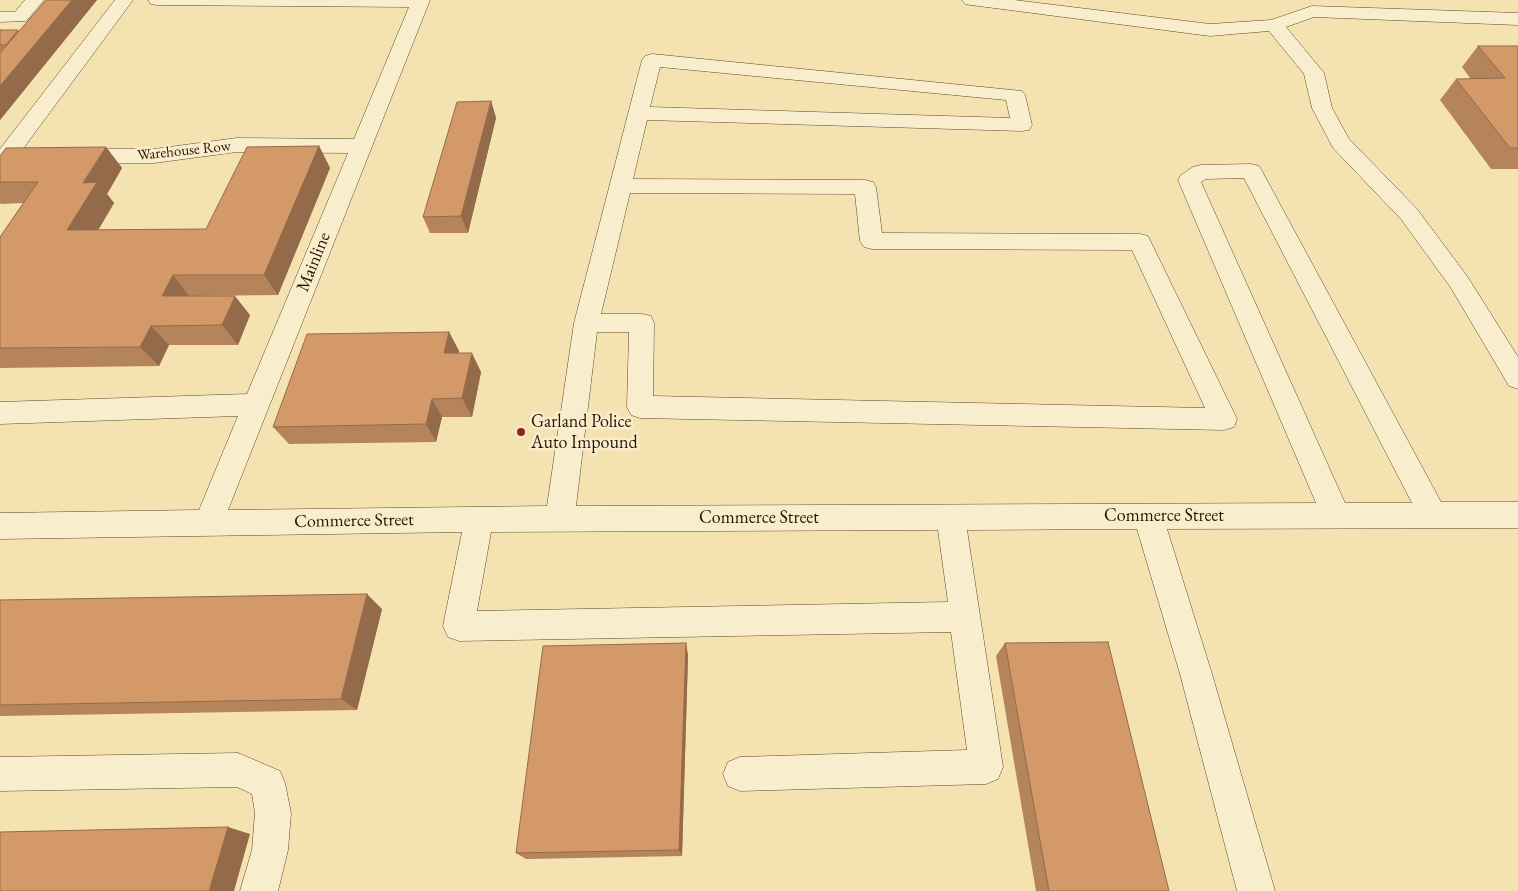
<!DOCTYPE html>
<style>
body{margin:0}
canvas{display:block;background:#f4e3b0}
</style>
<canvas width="1518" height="891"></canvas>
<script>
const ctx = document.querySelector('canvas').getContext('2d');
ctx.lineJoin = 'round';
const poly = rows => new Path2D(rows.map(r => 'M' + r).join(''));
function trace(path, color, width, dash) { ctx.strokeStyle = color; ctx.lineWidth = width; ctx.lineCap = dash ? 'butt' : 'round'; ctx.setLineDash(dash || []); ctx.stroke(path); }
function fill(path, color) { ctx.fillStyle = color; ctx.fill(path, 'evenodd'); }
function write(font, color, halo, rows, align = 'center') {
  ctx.font = font + ' "EB Garamond",serif'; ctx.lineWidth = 5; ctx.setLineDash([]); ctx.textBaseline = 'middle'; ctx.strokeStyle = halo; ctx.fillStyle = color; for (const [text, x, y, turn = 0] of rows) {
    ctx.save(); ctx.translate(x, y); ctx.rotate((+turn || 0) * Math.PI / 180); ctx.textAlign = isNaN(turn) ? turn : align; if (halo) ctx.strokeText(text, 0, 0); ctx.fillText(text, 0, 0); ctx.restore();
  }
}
const minor = poly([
 [25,0,44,0,26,21,0,22,0,12,15,12,25,0],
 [115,0,133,0,8,169,0,171,0,149,115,0],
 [148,0,430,0,228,510,547,506,574,323,642,60,645,56,652,54,1022,91,1025,95,1032,125,1029,130,1022,131,647,120,633,179,865,180,873,182,876,187,882,233,1140,234,1148,236,1237,419,1234,427,1224,430,640,418,631,415,627,407,629,332,597,332,576,506,1316,503,1178,180,1181,175,1193,167,1201,165,1251,164,1259,166,1262,171,1441,502,1518,502,1518,528,1167,529,1212,674,1275,891,1237,891,1180,674,1137,529,967,530,1003,767,998,779,986,784,740,791,728,786,723,774,728,762,740,757,967,750,951,632,459,641,448,637,443,626,462,532,0,539,0,513,199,510,238,416,0,424,0,402,247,394,348,153,237,152,154,163,75,163,67,161,64,156,67,151,75,149,154,149,237,138,354,139,409,7,157,5,151,4,148,0],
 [660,67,1006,100,1010,118,650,107,660,67],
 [1244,178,1412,503,1345,503,1201,182,1206,179,1244,178],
 [630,193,855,194,860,241,864,247,872,249,1132,250,1205,408,653,396,654,323,651,316,642,314,601,314,630,193],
 [938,530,948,602,477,611,491,532,938,530],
 [962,0,1014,0,1210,24,1271,20,1312,6,1518,13,1518,25,1314,17,1286,27,1324,73,1332,108,1349,139,1417,209,1467,276,1518,357,1518,389,1509,386,1451,288,1401,219,1333,148,1312,108,1304,74,1269,31,1210,36,971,5,965,4,962,0],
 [238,753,280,771,285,783,291,813,288,850,278,891,240,891,252,850,255,813,252,794,237,787,0,791,0,757,238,753]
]);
const wall = poly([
 [46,0,97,0,0,120,0,30,18,30,19,31],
 [1478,46,1518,46,1518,169,1491,169,1440,100,1456,79,1471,79,1462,67],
 [491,101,496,118,468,233,430,233,423,217],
 [319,146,330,168,278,295,189,296,250,315,238,345,169,345,159,366,0,368,0,237,23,203,1,204,0,203,0,156,106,147,122,168,107,194,114,203,98,230,206,229],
 [449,332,459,351,458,353,481,372,472,417,442,417,436,442,289,444,273,427],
 [0,600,382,609,357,710,0,716],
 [686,643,688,656,682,856,526,859,516,853],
 [1005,643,1169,891,1036,891,996,656]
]);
const shadedWall = poly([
 [72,0,97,0,0,120,0,86],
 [491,101,496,118,468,233,461,216],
 [319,146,330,168,278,295,264,275],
 [106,147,122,168,107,194,114,203,86,251,67,230,83,183],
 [173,275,189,296,180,316,162,296],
 [235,296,250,315,238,345,222,325],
 [151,326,169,345,159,366,140,347],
 [449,332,459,351,454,372,444,353],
 [472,353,481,372,472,417,462,398],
 [432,399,442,417,436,442,426,424],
 [367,594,382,609,357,710,341,699],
 [686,643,688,656,682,856,679,850],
 [228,827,250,834,234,891,209,891]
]);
const building = poly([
 [46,0,72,0,0,86,0,53,46,0],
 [0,30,18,30,6,45,0,45,0,30],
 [1478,46,1518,46,1518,148,1510,148,1456,79,1505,78,1478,46],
 [491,101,461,216,423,217,457,102,491,101],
 [319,146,264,275,173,275,162,296,235,296,222,325,151,326,140,347,0,348,0,237,38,182,0,182,0,156,6,148,106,147,83,183,97,182,67,230,206,229,247,147,319,146],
 [449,332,444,353,472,353,462,398,432,399,426,424,273,427,307,334,449,332],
 [367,594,341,699,0,705,0,600,367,594],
 [1108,642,1169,891,1049,891,1005,643,1108,642],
 [686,643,679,850,516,853,543,646,686,643],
 [228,827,209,891,0,891,0,832,228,827]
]);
const markers = [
 [521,432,5,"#8f2418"]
];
const farStreetnames = [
 ["Warehouse Row",184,151,-6]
];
const streetNames = [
 ["Mainline",314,262,-68],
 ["Commerce Street",1164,516],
 ["Commerce Street",759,518],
 ["Commerce Street",354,521,-1]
];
const poiNames = [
 ["Garland Police",531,422],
 ["Auto Impound",531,443]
];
trace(minor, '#5d482d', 1);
fill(minor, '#f8edcc');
fill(wall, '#b6845a');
fill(shadedWall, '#946b4a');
fill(building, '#d49969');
trace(building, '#946b4a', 1);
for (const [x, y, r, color] of markers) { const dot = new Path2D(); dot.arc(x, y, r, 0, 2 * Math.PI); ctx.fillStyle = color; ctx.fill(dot); trace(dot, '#f8edcc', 2); }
write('15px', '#2b1501', '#f8edcc', farStreetnames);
write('18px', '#2b1501', '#f8edcc', streetNames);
write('18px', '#2b1501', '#f8edcc', poiNames, 'left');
</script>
